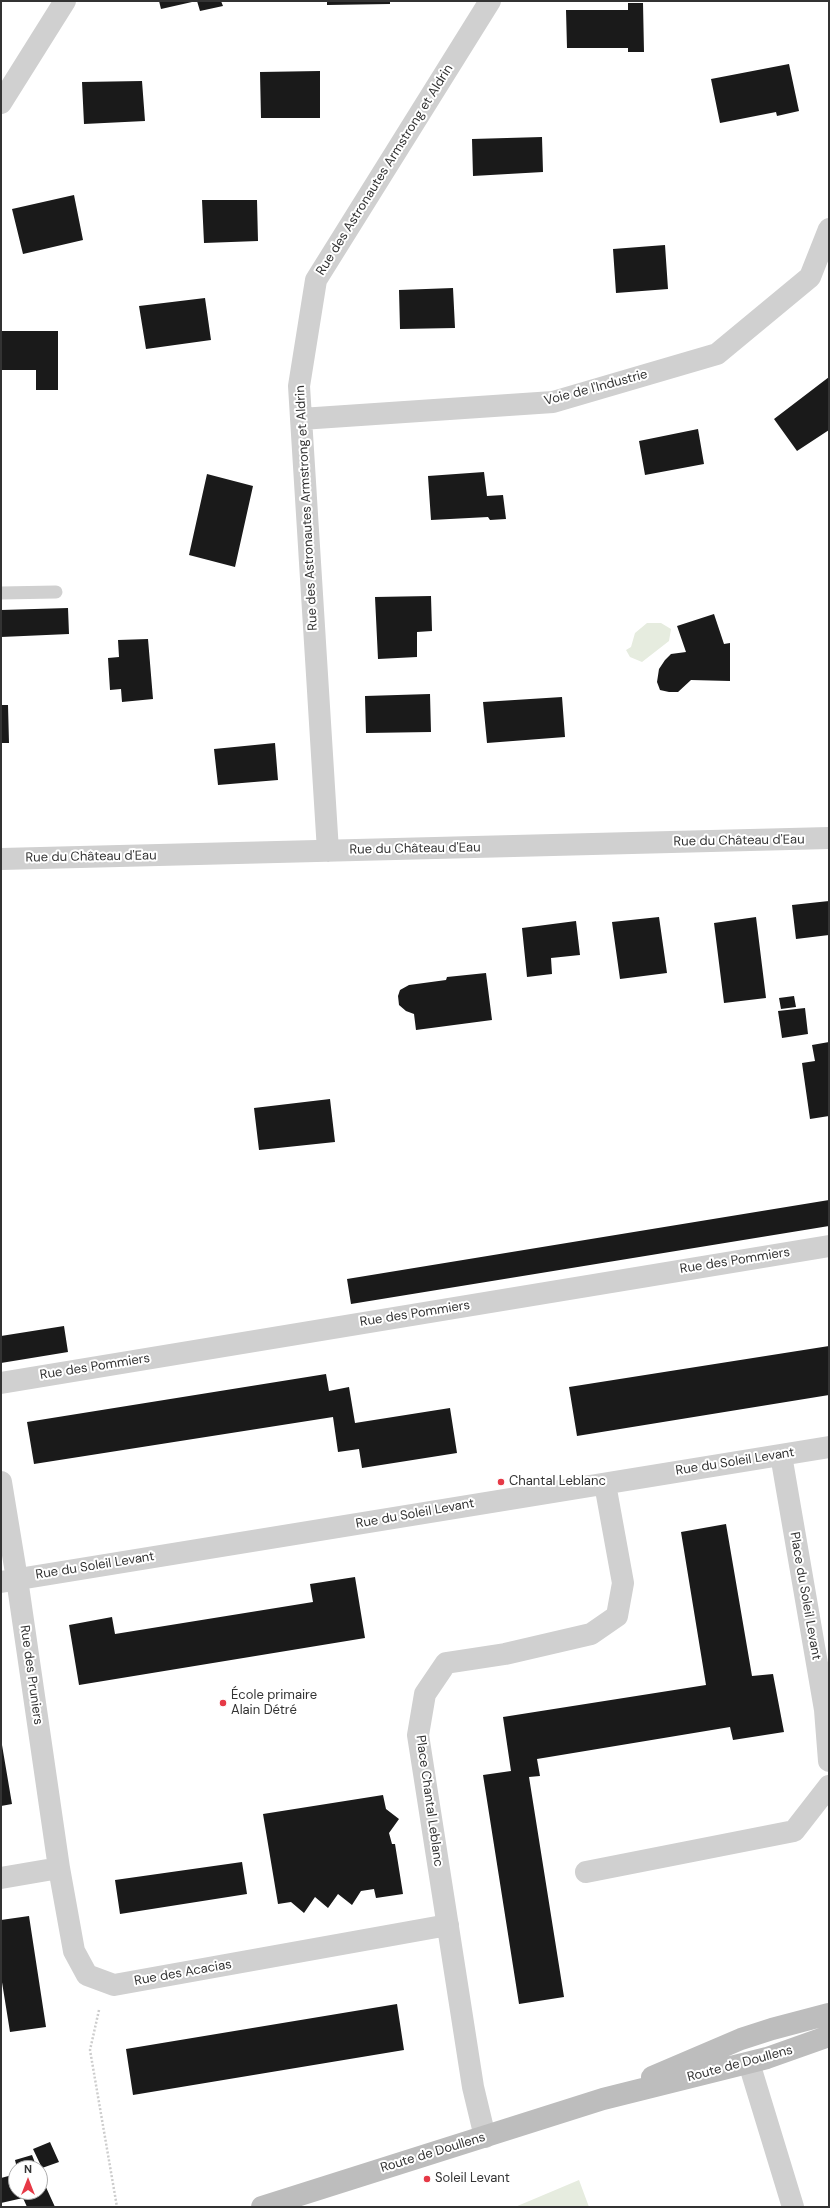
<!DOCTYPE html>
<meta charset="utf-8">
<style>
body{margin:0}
#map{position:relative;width:830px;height:2208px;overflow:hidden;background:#fff;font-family:"DM Sans",sans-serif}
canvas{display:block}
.frame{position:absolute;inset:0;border:2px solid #333;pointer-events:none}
.north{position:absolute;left:8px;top:2160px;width:40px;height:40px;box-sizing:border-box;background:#fff;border:1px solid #adadad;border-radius:50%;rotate:0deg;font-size:11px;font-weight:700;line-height:16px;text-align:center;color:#333}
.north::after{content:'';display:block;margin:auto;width:14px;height:18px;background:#e63946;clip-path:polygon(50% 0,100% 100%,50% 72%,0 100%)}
</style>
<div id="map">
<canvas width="830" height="2208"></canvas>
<div class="frame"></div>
<div class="north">N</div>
</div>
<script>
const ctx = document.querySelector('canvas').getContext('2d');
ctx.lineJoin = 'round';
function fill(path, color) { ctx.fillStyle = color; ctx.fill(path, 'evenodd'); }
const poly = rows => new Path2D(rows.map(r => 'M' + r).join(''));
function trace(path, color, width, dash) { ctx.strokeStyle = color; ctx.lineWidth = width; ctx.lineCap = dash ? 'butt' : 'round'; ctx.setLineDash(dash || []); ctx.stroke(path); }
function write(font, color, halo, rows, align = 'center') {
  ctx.font = font + ' "DM Sans",sans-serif'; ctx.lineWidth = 4; ctx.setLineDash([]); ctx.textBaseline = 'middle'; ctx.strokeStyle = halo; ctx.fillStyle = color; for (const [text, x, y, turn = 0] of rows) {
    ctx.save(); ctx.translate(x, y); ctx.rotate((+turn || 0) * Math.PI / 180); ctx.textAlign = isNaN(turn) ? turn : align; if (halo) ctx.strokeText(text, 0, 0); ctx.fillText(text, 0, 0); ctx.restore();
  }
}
const green = poly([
 [647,623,661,623,671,629,669,641,642,662,630,657,626,650,631,647,635,633],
 [579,2180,589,2207,515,2207]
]);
const building = poly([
 [159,1,192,1,192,2,161,9],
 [197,1,221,1,223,6,200,11],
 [327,1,390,1,390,4,327,5],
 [628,3,643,3,644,52,628,52,628,48,567,48,566,10,628,10],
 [789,64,799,111,777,116,776,112,720,123,711,79],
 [320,71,320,118,261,118,260,72],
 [142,81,145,121,84,124,82,82],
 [542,137,543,172,473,176,472,139],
 [74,195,83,240,23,254,12,209],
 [202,200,257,200,258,241,204,243],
 [665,245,668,289,616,293,613,249],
 [453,288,455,328,400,329,399,290],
 [205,298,211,340,146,349,139,306],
 [1,331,58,331,58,390,36,390,36,370,1,370],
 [829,377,829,430,797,451,774,419],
 [698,429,704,464,645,475,639,441],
 [484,472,487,496,503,495,506,519,490,520,488,517,431,520,428,476],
 [207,474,253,486,235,567,189,555],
 [431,596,432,631,417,632,417,657,378,659,375,597],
 [68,608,69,634,1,637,1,610],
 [714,614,724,644,730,643,730,681,691,680,678,692,669,692,660,690,657,682,659,669,665,660,671,654,686,652,677,626],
 [148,639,153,699,122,702,121,689,110,690,108,658,119,657,118,640],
 [430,694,431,732,366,733,365,696],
 [562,697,565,737,487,743,483,702],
 [1,705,8,705,9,743,1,743],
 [275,743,278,780,218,785,214,749],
 [829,901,829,935,796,939,792,905],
 [659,917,667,973,620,979,612,922],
 [756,917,766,998,724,1003,714,923],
 [576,921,580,955,551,958,552,974,527,977,522,928],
 [486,973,492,1020,416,1030,414,1014,406,1011,399,1005,398,996,400,990,409,985,446,980,447,977],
 [794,996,796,1007,781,1009,779,998],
 [805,1008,808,1034,782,1038,778,1011],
 [829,1042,829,1116,810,1119,802,1063,815,1061,812,1045],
 [330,1099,335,1142,259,1150,254,1108],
 [829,1200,829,1226,351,1304,347,1279],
 [64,1326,68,1352,1,1363,1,1336],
 [829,1346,829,1395,577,1436,569,1387],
 [326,1374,329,1391,349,1387,355,1423,450,1408,457,1453,362,1468,359,1449,338,1452,333,1417,34,1464,27,1422],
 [726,1524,752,1676,773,1674,784,1732,733,1740,730,1727,537,1759,540,1776,529,1777,564,1997,519,2004,483,1775,511,1771,503,1717,706,1685,681,1532],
 [355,1577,365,1638,79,1685,69,1625,112,1617,115,1634,313,1602,310,1584],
 [2,1745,12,1804,1,1806,1,1746],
 [383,1795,386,1809,399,1819,389,1833,392,1844,395,1844,403,1894,376,1898,374,1889,361,1891,352,1905,338,1894,328,1908,315,1897,304,1913,291,1902,278,1904,263,1814],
 [242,1862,247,1894,120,1914,115,1880],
 [29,1916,46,2027,10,2032,1,1976,1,1920],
 [397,2004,404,2050,133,2095,126,2049],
 [50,2142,59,2162,42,2168,33,2149],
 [32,2155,37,2168,17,2168,15,2160],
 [16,2174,16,2192,40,2192,40,2174,55,2207,27,2207,23,2198,1,2203,1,2178]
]);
const path = poly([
 [99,2010,90,2050,117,2207]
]);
const lane = poly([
 [1,593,56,592]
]);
const street = poly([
 [1,103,65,1],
 [301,419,553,402,717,354,810,277,829,229],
 [328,851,299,386,316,280,490,1],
 [1,859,829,838],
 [1,1383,829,1246],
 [781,1455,825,1710,829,1761],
 [1,1482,17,1579,59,1868],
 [1,1582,829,1447],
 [586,1872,794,1831,829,1786],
 [1,1878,59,1868,74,1951,87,1975,114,1985,448,1925],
 [749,2063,793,2207],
 [485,2137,473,2087,418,1735,425,1694,446,1663,505,1654,591,1634,617,1616,623,1583,605,1484]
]);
const secondary = poly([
 [652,2077,741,2039,772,2029,829,2014],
 [262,2207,603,2099,767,2058,829,2036]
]);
const markers = [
 [501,1482,4,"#e63946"],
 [223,1703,4,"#e63946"],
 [427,2179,4,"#e63946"]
];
const streetNames = [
 ["Rue des Astronautes Armstrong et Aldrin",385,170,-58],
 ["Voie de l'Industrie",596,388,-15],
 ["Rue des Astronautes Armstrong et Aldrin",307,508,-93],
 ["Rue du Château d'Eau",739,841,-1],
 ["Rue du Château d'Eau",415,849,-1],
 ["Rue du Château d'Eau",91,857,-1],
 ["Rue des Pommiers",735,1261,-9],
 ["Rue des Pommiers",415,1314,-9],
 ["Rue des Pommiers",95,1367,-9],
 ["Rue du Soleil Levant",735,1462,-9],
 ["Rue du Soleil Levant",415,1514,-10],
 ["Rue du Soleil Levant",95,1566,-9],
 ["Place du Soleil Levant",805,1596,80],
 ["Rue des Pruniers",31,1675,82],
 ["Place Chantal Leblanc",429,1801,82],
 ["Rue des Acacias",183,1973,-10],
 ["Route de Doullens",740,2064,-15],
 ["Route de Doullens",433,2153,-17]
];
const poiNames = [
 ["Chantal Leblanc",509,1482],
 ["École primaire",231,1696],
 ["Alain Détré",231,1711],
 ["Soleil Levant",435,2179]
];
fill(green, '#e6ecdf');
fill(building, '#1a1a1a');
trace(path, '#cdcdcd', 2.5, [2, 2]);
trace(lane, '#d0d0d0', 13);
trace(street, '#d0d0d0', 22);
trace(secondary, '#bdbdbd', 22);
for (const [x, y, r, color] of markers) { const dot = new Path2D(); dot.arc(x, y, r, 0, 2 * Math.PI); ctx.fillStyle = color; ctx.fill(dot); trace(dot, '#fff', 1.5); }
write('13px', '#333', '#fff', streetNames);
write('13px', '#333', '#fff', poiNames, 'left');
</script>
